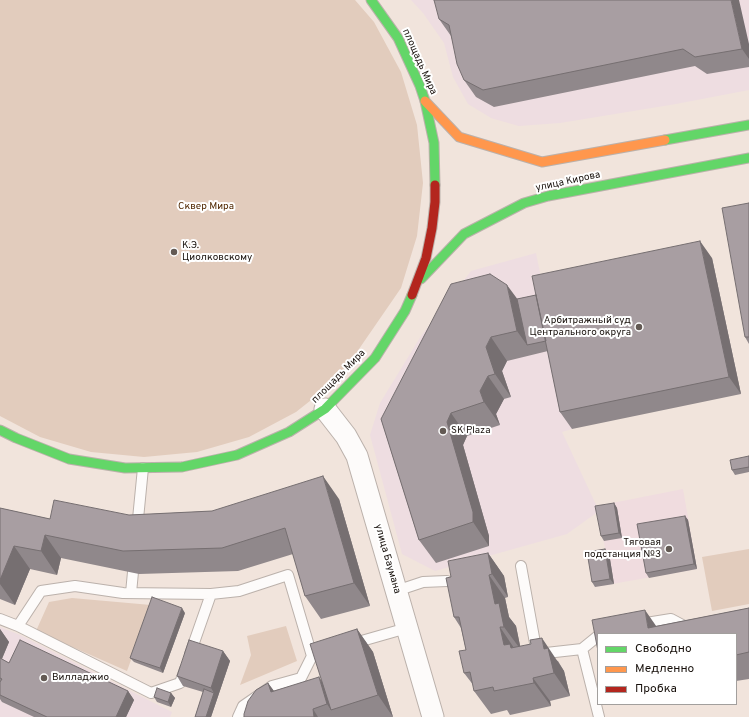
<!DOCTYPE html>
<meta charset="utf-8">
<style>
body{margin:0}
#map{position:relative;width:749px;height:717px;overflow:hidden;background:#f1e4dc;font-family:Overpass,sans-serif}
canvas{display:block}
.legend{position:absolute;left:597px;top:633px;width:140px;height:72px;box-sizing:border-box;background:#fff;border:1px solid #a29f9d;margin:0;padding:5px 7px;list-style:none;font-size:12px;color:#17100b}
.legend li{display:flex;align-items:center;gap:8px;height:20px}
.legend b{width:20px;border:1px solid #a29f9d}
</style>
<div id="map">
<canvas width="749" height="717"></canvas>
<ul class="legend">
<li><b style="height:5px;background:#63d668"></b>Свободно</li>
<li><b style="height:5px;background:#ff974d"></b>Медленно</li>
<li><b style="height:5px;background:#b3261e"></b>Пробка</li>
</ul>
</div>
<script>
const ctx = document.querySelector('canvas').getContext('2d');
ctx.lineJoin = 'round';
function fill(path, color) { ctx.fillStyle = color; ctx.fill(path, 'evenodd'); }
const poly = rows => new Path2D(rows.map(r => 'M' + r).join(''));
function trace(path, color, width, dash) { ctx.strokeStyle = color; ctx.lineWidth = width; ctx.lineCap = dash ? 'butt' : 'round'; ctx.setLineDash(dash || []); ctx.stroke(path); }
function write(font, color, halo, rows, align = 'center') {
  ctx.font = font + ' Overpass,sans-serif'; ctx.lineWidth = 4; ctx.setLineDash([]); ctx.textBaseline = 'middle'; ctx.strokeStyle = halo; ctx.fillStyle = color; for (const [text, x, y, turn = 0] of rows) {
    ctx.save(); ctx.translate(x, y); ctx.rotate((+turn || 0) * Math.PI / 180); ctx.textAlign = isNaN(turn) ? turn : align; if (halo) ctx.strokeText(text, 0, 0); ctx.fillText(text, 0, 0); ctx.restore();
  }
}
const commercial = poly([
 [411,0,749,0,749,90,676,104,560,123,519,126,491,118,468,104,453,77,444,43,423,13],
 [536,253,572,429,562,432,599,511,567,534,435,571,402,554,370,435,380,403,421,336,471,271],
 [0,627,20,635,172,712,170,717,0,717]
]);
const industrial = poly([
 [683,489,697,569,595,587,606,553,597,506]
]);
const green = poly([
 [0,0,355,0,374,22,401,72,417,125,423,183,417,236,401,288,339,378,296,412,249,437,197,452,144,457,91,452,40,437,0,416],
 [749,549,749,604,712,611,702,557],
 [72,598,151,605,127,671,36,631,49,602],
 [286,626,297,661,240,685,251,655,247,636]
]);
const lane = poly([
 [137,529,143,468],
 [521,566,537,654,582,649,599,717],
 [396,591,423,582,447,581],
 [131,593,133,572],
 [211,594,239,591,288,575,312,656,327,652],
 [0,619,18,626,151,693,180,683,185,669],
 [640,624,671,619,688,628],
 [18,626,41,591,75,586,123,593,211,594,190,654],
 [351,644,407,628],
 [582,649,598,636],
 [238,717,243,706,272,686,301,678,312,656]
]);
const street = poly([
 [325,409,346,436,357,456,433,717]
]);
const fast = poly([
 [371,0,398,38,420,86,425,101,434,143,435,185],
 [665,140,749,125],
 [421,279,464,234,524,203,548,196,749,158],
 [0,430,16,438,69,459,125,468,182,467,237,455,289,432,325,409,375,358,405,311,412,295]
]);
const slow = poly([
 [425,101,459,137,542,162,665,140]
]);
const jam = poly([
 [412,295,426,258,432,228,435,202,435,185]
]);
const wall = poly([
 [439,19,749,44,749,67,707,74,695,66,494,107,476,97,464,80,451,36],
 [749,203,749,344,745,337],
 [712,258,741,394,572,429,560,412,548,351,507,361,502,371,511,397,504,399,496,414,500,425,467,436,463,445,489,536,489,546,436,563,419,540,381,419,517,299],
 [749,456,749,472,735,475,732,470],
 [339,499,370,606,321,619,305,596,293,554,238,571,139,574,61,558,57,575,30,569,15,605,0,599,0,508,50,519,212,511],
 [614,503,617,508,622,538,604,541,601,536],
 [685,516,688,520,697,569,649,578,646,573],
 [488,553,504,576,508,597,505,598,509,617,516,626,520,646,558,661,564,671,570,696,550,701,551,706,510,715,507,710,491,714,474,691,474,686,464,673,466,650,461,628,454,617,451,577],
 [609,553,614,584,595,587,592,582],
 [749,608,749,679,736,681,736,634,656,626],
 [185,613,163,673,134,662,130,658],
 [0,629,9,642,2,659,9,663,128,691,134,700,126,717,34,717,2,702,0,699],
 [357,629,373,652,393,717,244,717,268,683,274,691,322,682],
 [223,651,230,661,211,717,195,717,203,692,183,686,177,676],
 [171,693,175,698,171,707,157,702,154,697]
]);
const shadedWall = poly([
 [731,0,739,0,749,44,749,59,742,49],
 [700,241,712,258,741,394,729,377],
 [507,285,524,308,527,345,517,331],
 [491,337,507,361,502,371,511,397,495,374,486,347],
 [488,376,504,399,496,414,500,425,484,402,480,391],
 [451,413,467,436,463,445,489,536,489,546,473,522,447,422],
 [323,476,339,499,370,606,354,583],
 [614,503,617,508,622,538,619,533],
 [685,516,688,520,697,569,694,564],
 [45,535,61,558,57,575,41,551],
 [14,546,30,569,15,605,0,584,0,580],
 [605,549,609,553,614,584,610,579],
 [488,553,504,576,508,597,492,574],
 [489,575,505,598,509,617,516,626,521,650,504,627,495,604],
 [182,608,185,613,163,673,160,668],
 [645,610,661,633,648,628],
 [500,627,516,651,504,645],
 [0,629,9,642,0,663],
 [357,629,373,652,393,717,378,695],
 [542,638,564,671,570,696,554,673,544,649],
 [223,651,230,661,211,717,206,717,214,693,211,688],
 [319,677,339,706,331,710,327,704],
 [533,678,550,701,551,706,534,683],
 [268,683,289,712,271,692],
 [128,691,134,700,126,717,116,717],
 [171,693,175,698,171,707,168,702],
 [313,709,318,717,314,717]
]);
const building = poly([
 [434,0,731,0,742,49,695,57,683,49,483,90,464,80,457,64,449,25,439,19,434,0],
 [749,203,749,337,745,337,722,208,749,203],
 [700,241,729,377,560,412,532,276,700,241],
 [490,274,507,285,517,331,491,337,486,347,495,374,488,376,480,391,484,402,451,413,447,422,473,512,473,522,419,540,381,419,451,284,490,274],
 [536,295,546,341,527,345,517,299,536,295],
 [749,456,749,467,732,470,730,460,749,456],
 [323,476,354,583,305,596,285,528,222,548,123,551,45,535,41,551,14,546,0,580,0,508,50,519,54,500,129,515,212,511,323,476],
 [614,503,619,533,601,536,595,506,614,503],
 [685,516,694,564,646,573,637,524,685,516],
 [605,549,610,579,592,582,587,552,605,549],
 [488,553,492,574,489,575,495,604,499,603,504,627,500,627,504,645,510,644,511,648,531,644,530,640,542,638,544,649,548,648,554,673,533,678,534,683,494,691,493,687,474,691,470,672,464,673,459,651,466,650,459,617,454,617,446,578,451,577,448,561,488,553],
 [152,597,182,608,160,668,130,658,152,597],
 [749,608,749,652,736,655,736,634,598,634,598,651,592,620,645,610,648,628,749,608],
 [357,629,378,695,331,710,310,644,357,629],
 [20,640,128,691,116,717,47,717,0,695,0,682,2,679,0,678,0,658,9,663,20,640],
 [189,640,223,651,211,688,177,676,189,640],
 [319,677,327,704,313,709,314,717,244,717,244,714,248,701,256,690,268,683,271,692,319,677],
 [157,688,171,693,168,702,154,697,157,688],
 [204,689,214,693,206,717,195,717,204,689]
]);
const markers = [
 [174,252,4,"#635a54"],
 [639,327,4,"#635a54"],
 [443,431,4,"#635a54"],
 [669,549,4,"#635a54"],
 [44,678,4,"#635a54"]
];
const streetNames = [
 ["площадь Мира",419,62,66],
 ["улица Кирова",568,182,-12],
 ["площадь Мира",339,377,-45],
 ["улица Баумана",387,559,74]
];
const parkNames = [
 ["Сквер Мира",206,207]
];
const poiNames = [
 ["К.Э.",182,246],
 ["Циолковскому",182,258],
 ["Арбитражный суд",631,321,"right"],
 ["Центрального округа",631,333,"right"],
 ["SK Plaza",451,431],
 ["Тяговая",661,543,"right"],
 ["подстанция №3",661,555,"right"],
 ["Вилладжио",52,678]
];
fill(commercial, '#eedde1');
fill(industrial, '#f0dcdf');
fill(green, '#e2ccbd');
trace(lane, '#bbb1ab', 12);
trace(street, '#bbb1ab', 23);
trace(fast, '#bbb1ab', 11);
trace(slow, '#bbb1ab', 11);
trace(jam, '#bbb1ab', 11);
trace(lane, '#fdfbfa', 10);
trace(street, '#fdfbfa', 21);
trace(fast, '#63d668', 9);
trace(slow, '#ff974d', 9);
trace(jam, '#b3261e', 9);
fill(wall, '#90888b');
fill(shadedWall, '#766f71');
fill(building, '#a89ea2');
trace(building, '#766f71', 1);
for (const [x, y, r, color] of markers) { const dot = new Path2D(); dot.arc(x, y, r, 0, 2 * Math.PI); ctx.fillStyle = color; ctx.fill(dot); trace(dot, '#fff', 1.5); }
write('10px', '#17100b', '#fff', streetNames);
write('10px', '#502701', '#fff', parkNames);
write('10px', '#17100b', '#fff', poiNames, 'left');
</script>
